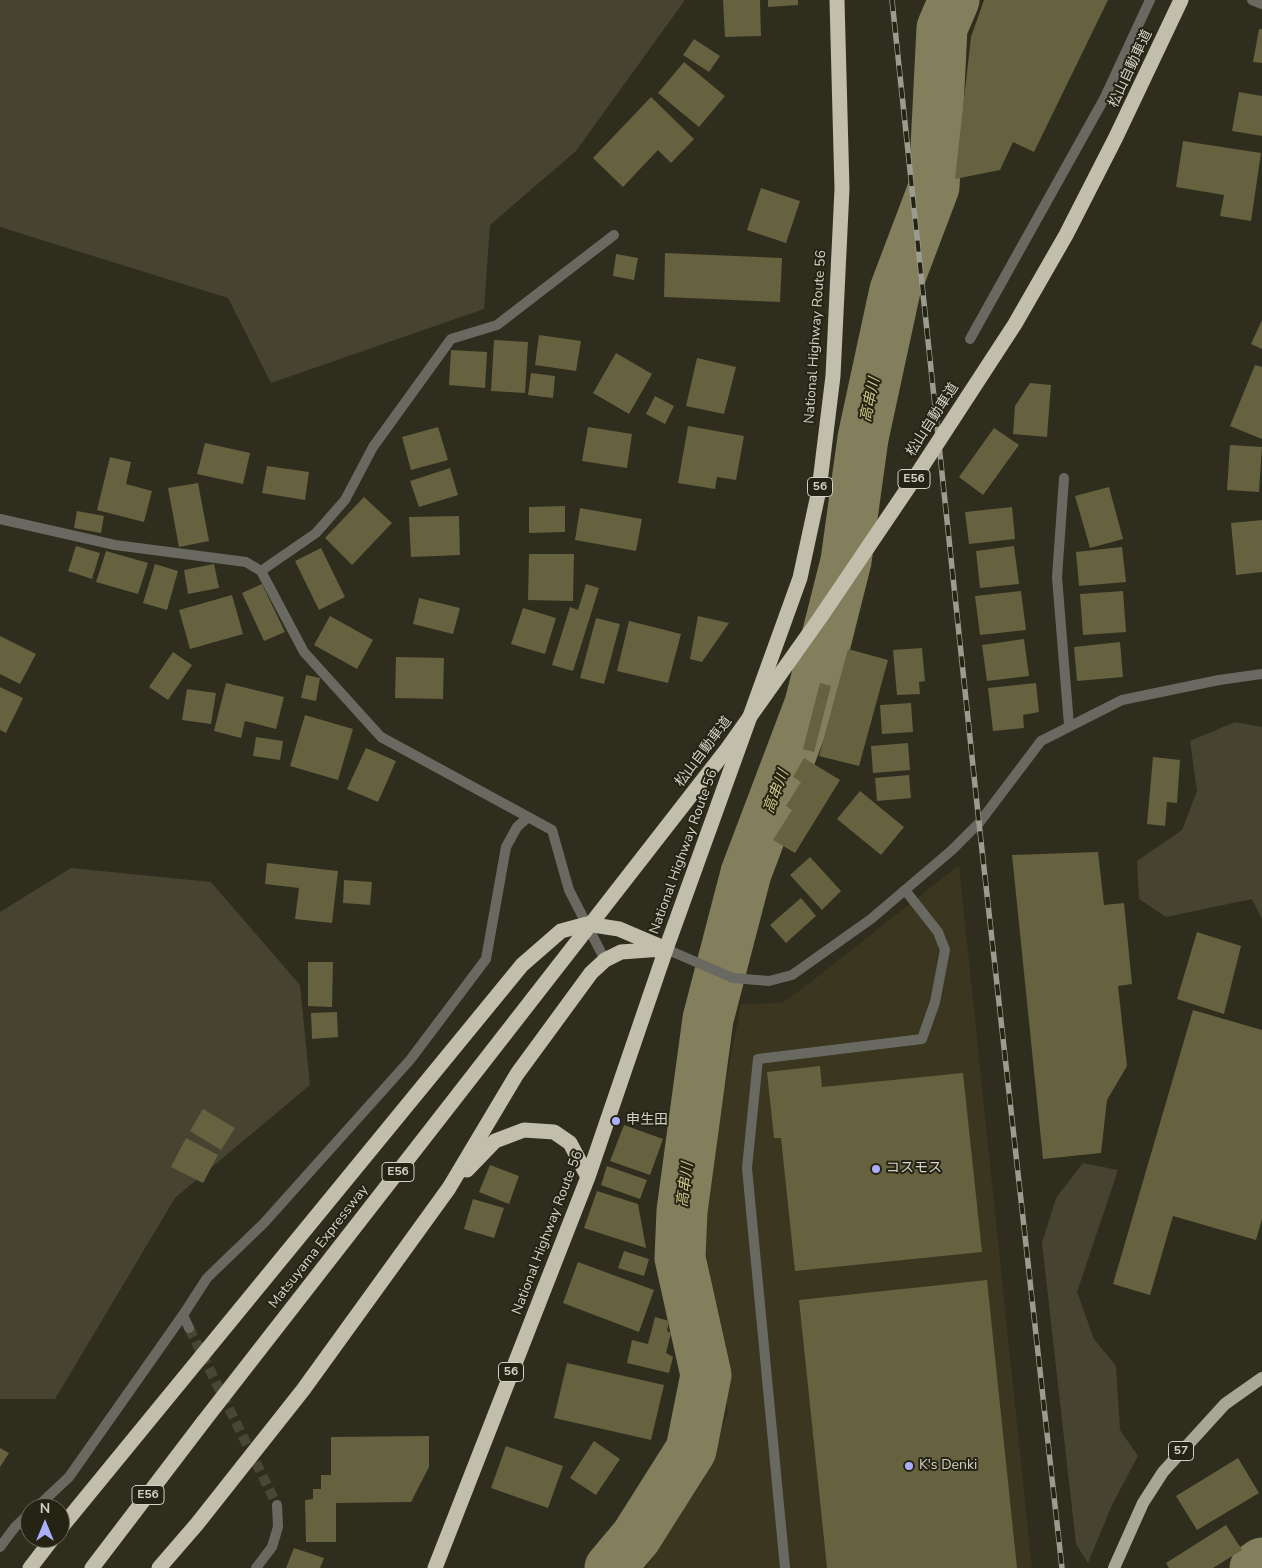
<!DOCTYPE html>
<meta charset="utf-8">
<style>
body{margin:0}
#map{position:relative;width:1262px;height:1568px;overflow:hidden;background:#2f2d1d;font-family:"Nunito Sans",sans-serif}
canvas{display:block}
.north{position:absolute;left:20px;top:1498px;width:50px;height:50px;box-sizing:border-box;background:#252313;border:1px solid #6b695b;border-radius:50%;rotate:0deg;font-size:14px;font-weight:700;line-height:20px;text-align:center;color:#d3d2c8}
.north::after{content:'';display:block;margin:auto;width:18px;height:22px;background:#abaffb;clip-path:polygon(50% 0,100% 100%,50% 72%,0 100%)}
</style>
<div id="map">
<canvas width="1262" height="1568"></canvas>
<div class="north">N</div>
</div>
<script>
const ctx = document.querySelector('canvas').getContext('2d');
ctx.lineJoin = 'round';
function fill(path, color) { ctx.fillStyle = color; ctx.fill(path, 'evenodd'); }
const poly = rows => new Path2D(rows.map(r => 'M' + r).join(''));
function trace(path, color, width, dash) { ctx.strokeStyle = color; ctx.lineWidth = width; ctx.lineCap = dash ? 'butt' : 'round'; ctx.setLineDash(dash || []); ctx.stroke(path); }
function write(font, color, halo, rows, align = 'center') {
  ctx.font = font + ' "Nunito Sans","Noto Sans JP",sans-serif'; ctx.lineWidth = 4; ctx.setLineDash([]); ctx.textBaseline = 'middle'; ctx.strokeStyle = halo; ctx.fillStyle = color; for (const [text, x, y, turn = 0] of rows) {
    ctx.save(); ctx.translate(x, y); ctx.rotate((+turn || 0) * Math.PI / 180); ctx.textAlign = isNaN(turn) ? turn : align; if (halo) ctx.strokeText(text, 0, 0); ctx.fillText(text, 0, 0); ctx.restore();
  }
}
const built = poly([
 [959,865,1032,1568,646,1568,702,1481,728,1413,703,1228,704,1196,741,1004,782,1003,811,982]
]);
const green = poly([
 [0,0,685,0,576,151,490,225,484,309,271,383,228,298,0,227],
 [1235,722,1262,727,1262,919,1252,899,1166,917,1139,899,1137,861,1182,830,1197,791,1190,741],
 [71,868,211,882,300,985,310,1085,175,1198,55,1399,0,1399,0,912],
 [1083,1163,1118,1170,1077,1292,1094,1339,1116,1366,1120,1430,1138,1456,1112,1505,1088,1563,1076,1544,1042,1243,1056,1198]
]);
const river = poly([
 [610,1568,636,1537,691,1450,706,1375,680,1258,682,1211,708,1019,746,873,810,704,846,561,863,438,895,290,934,187,942,28,954,0],
 [1255,1568,1262,1563]
]);
const building = poly([
 [723,0,760,0,761,36,725,37],
 [768,0,798,0,798,5,768,7],
 [984,0,1108,0,1034,152,1013,142,1000,170,955,179,971,37],
 [1259,29,1262,29,1262,63,1253,62],
 [694,39,720,56,709,72,683,55],
 [684,62,725,96,699,127,658,93],
 [1239,92,1262,96,1262,136,1232,131],
 [651,97,694,139,671,163,658,150,623,187,593,158],
 [1183,141,1261,153,1251,221,1220,216,1224,195,1176,187],
 [761,188,800,201,786,243,747,230],
 [665,253,782,258,780,302,664,297],
 [616,254,638,258,634,280,613,276],
 [1262,320,1262,349,1251,344],
 [539,335,581,341,576,371,535,365],
 [494,340,528,342,525,393,491,391],
 [451,350,487,352,485,388,449,385],
 [616,353,652,374,629,414,593,393],
 [697,358,736,367,724,414,686,406],
 [1255,365,1262,367,1262,439,1230,426],
 [531,373,555,376,553,398,528,395],
 [1030,383,1051,385,1047,437,1013,434,1015,406],
 [655,396,674,406,665,424,646,414],
 [688,426,744,436,736,480,717,477,715,489,678,483],
 [438,427,448,460,411,470,402,437],
 [588,427,632,434,627,468,582,461],
 [994,428,1019,445,983,495,959,477],
 [205,443,250,453,243,484,197,474],
 [1230,445,1262,447,1259,492,1227,490],
 [110,457,131,462,126,484,152,491,144,522,97,510],
 [267,466,309,472,305,500,262,493],
 [450,468,458,495,419,507,410,481],
 [198,483,209,541,179,547,168,488],
 [1109,487,1123,539,1090,548,1075,496],
 [364,497,392,523,352,565,325,538],
 [565,506,565,532,529,533,529,507],
 [1012,507,1015,539,969,544,965,512],
 [580,508,642,519,636,551,575,540],
 [77,511,104,516,101,533,74,528],
 [459,516,460,555,411,557,409,517],
 [1262,520,1262,572,1236,575,1231,523],
 [76,546,100,553,92,579,68,571],
 [1014,546,1019,584,980,588,976,551],
 [1122,547,1126,582,1079,586,1076,552],
 [321,548,345,597,319,610,295,561],
 [106,551,148,563,138,594,96,582],
 [529,554,574,554,573,601,528,600],
 [155,564,178,571,167,610,143,603],
 [214,564,219,588,188,594,184,570],
 [262,584,285,632,264,641,242,593],
 [586,584,599,588,573,671,552,665,570,607,578,610],
 [1021,591,1026,630,980,635,975,596],
 [1123,591,1126,632,1083,635,1080,594],
 [232,595,243,634,190,649,179,610],
 [419,598,460,608,453,634,413,624],
 [523,608,556,618,545,654,511,644],
 [330,616,373,640,357,669,314,645],
 [698,616,729,623,702,662,690,659],
 [596,618,620,624,604,684,580,678],
 [629,621,681,634,668,683,617,671],
 [0,636,36,654,20,684,0,674],
 [1024,639,1029,676,987,681,982,645],
 [1120,642,1123,677,1077,681,1074,647],
 [922,648,925,681,919,682,920,694,897,695,893,650],
 [848,649,888,660,859,766,819,756],
 [173,652,192,665,168,700,149,687],
 [396,657,444,658,443,699,395,698],
 [306,675,320,678,316,701,301,698],
 [226,683,284,697,276,729,245,721,241,738,214,731],
 [820,683,831,686,814,752,803,749],
 [1036,683,1039,712,1023,715,1024,728,993,731,988,688],
 [0,687,23,698,6,733,0,730],
 [187,689,216,693,211,724,182,720],
 [911,703,913,732,882,734,880,705],
 [305,715,353,729,338,780,290,766],
 [256,737,283,741,280,760,253,756],
 [908,743,910,770,873,773,871,746],
 [366,748,396,761,378,802,347,789],
 [1153,757,1180,760,1177,803,1167,802,1165,826,1147,824],
 [804,758,840,780,795,853,773,840,792,810,786,806,801,782,793,777],
 [909,775,911,798,877,801,875,778],
 [860,791,904,827,881,855,837,819],
 [1098,852,1104,905,1124,903,1132,984,1118,986,1127,1066,1107,1100,1101,1153,1043,1159,1012,855],
 [810,857,841,891,822,910,790,875],
 [267,863,338,871,332,923,295,919,299,888,265,884],
 [344,880,372,882,370,905,343,903],
 [801,898,816,916,786,943,770,925],
 [1197,932,1241,946,1224,1014,1177,999],
 [308,962,333,962,332,1007,308,1006],
 [1193,1010,1262,1030,1262,1219,1256,1240,1173,1216,1150,1295,1113,1284],
 [337,1012,338,1037,312,1039,311,1013],
 [820,1066,822,1087,963,1073,982,1252,795,1271,781,1138,774,1138,767,1072],
 [203,1109,235,1128,221,1150,190,1131],
 [624,1125,663,1139,650,1175,610,1161],
 [186,1138,218,1155,203,1183,171,1167],
 [490,1165,519,1176,509,1204,479,1192],
 [607,1166,647,1180,640,1199,601,1185],
 [597,1191,638,1204,646,1248,584,1228],
 [473,1199,504,1208,494,1238,464,1229],
 [624,1251,649,1259,644,1276,618,1268],
 [578,1262,654,1290,639,1332,563,1303],
 [987,1280,1017,1568,827,1568,799,1300],
 [655,1317,669,1321,667,1331,671,1333,666,1353,673,1357,669,1373,627,1363,632,1340,648,1344],
 [567,1363,664,1385,651,1440,554,1418],
 [429,1436,429,1467,411,1502,336,1503,336,1542,306,1542,305,1500,313,1499,313,1489,321,1489,321,1475,331,1475,331,1437],
 [594,1441,620,1459,596,1495,570,1478],
 [506,1446,563,1466,548,1508,491,1488],
 [0,1448,9,1453,0,1467],
 [1238,1458,1259,1493,1197,1530,1176,1496],
 [1226,1525,1242,1550,1213,1568,1169,1568,1166,1563],
 [294,1548,324,1558,320,1568,286,1568]
]);
const streetTunnel = poly([
 [189,1328,277,1505]
]);
const lane = poly([
 [1064,478,1057,577,1069,725],
 [261,571,316,533,345,500,373,447,451,339,497,325,614,235],
 [785,1568,747,1168,758,1059,922,1039,935,1002,945,950,938,932,905,890]
]);
const street = poly([
 [1252,0,1262,4],
 [970,339,1104,99,1150,0],
 [0,519,115,545,246,562,261,571,304,652,381,737,552,830,569,890,605,960],
 [666,949,733,978,769,981,792,975,871,919,952,850,979,823,1041,741,1122,700,1219,680,1262,674],
 [189,1328,183,1315,207,1278,264,1223,410,1060,486,959,506,847,517,827,527,818],
 [36,1508,69,1477,183,1315],
 [0,1547,15,1527,30,1513],
 [256,1568,272,1547,278,1527,277,1505]
]);
const primary = poly([
 [1114,1568,1143,1503,1163,1472,1225,1404,1262,1378]
]);
const highway = poly([
 [467,1170,495,1141,524,1130,554,1132,570,1143,588,1177],
 [60,1529,522,965,561,931,587,924,619,929,666,949],
 [30,1568,53,1538],
 [92,1568,204,1421],
 [159,1568,197,1524,303,1390,449,1188,517,1074,591,973,605,960,621,952,662,949],
 [435,1568,588,1177,666,949,800,578,819,490,833,376,842,189,837,0]
]);
const rail = poly([
 [892,0,979,823,1062,1568]
]);
const highwayBridge = poly([
 [204,1421,727,749,820,618,912,482,1015,324,1066,235,1116,137,1181,0]
]);
const markers = [
 [616,1121,5,"#abaffb"],
 [876,1169,5,"#abaffb"],
 [909,1466,5,"#abaffb"]
];
const shields = [
 [914,479,32],
 [820,487,25],
 [398,1172,32],
 [511,1372,25],
 [1181,1451,25],
 [148,1495,32]
];
const shieldNames = [
 ["E56",914,479],
 ["56",820,487],
 ["E56",398,1172],
 ["56",511,1372],
 ["57",1181,1451],
 ["E56",148,1495]
];
const streetNames = [
 ["松山自動車道",1131,69,-65],
 ["National Highway Route 56",816,337,-86],
 ["松山自動車道",933,420,-57],
 ["松山自動車道",704,752,-53],
 ["National Highway Route 56",684,852,-70],
 ["National Highway Route 56",548,1233,-69],
 ["Matsuyama Expressway",319,1247,-52]
];
const poiNames = [
 ["申生田",626,1121],
 ["コスモス",886,1169],
 ["K's Denki",919,1466]
];
const waterNames = [
 ["高串川",871,400,-78],
 ["高串川",777,792,-69],
 ["高串川",686,1185,-83]
];
fill(built, '#3a3620');
fill(green, '#464330');
trace(river, '#837f5c', 51);
fill(building, '#66613f');
trace(streetTunnel, '#484637', 10, [10, 5]);
trace(lane, '#6a6961', 10);
trace(street, '#6a6961', 10);
trace(primary, '#a8a696', 12);
trace(highway, '#c1beab', 15);
trace(rail, '#9c9b8f', 5.5);
trace(rail, '#252313', 4, [11]);
trace(highwayBridge, '#c1beab', 15);
for (const [x, y, r, color] of markers) { const dot = new Path2D(); dot.arc(x, y, r, 0, 2 * Math.PI); ctx.fillStyle = color; ctx.fill(dot); trace(dot, '#252313', 2); }
for (const [x, y, w] of shields) { const box = new Path2D(); box.roundRect(x - w / 2, y - 9.5, w, 19, 4); ctx.fillStyle = '#252313'; ctx.fill(box); trace(box, '#d3d2c8', 1); }
write('bold 12px', '#d3d2c8', null, shieldNames);
write('14px', '#d3d2c8', '#252313', streetNames);
write('14px', '#d3d2c8', '#252313', poiNames, 'left');
write('italic 15px', '#ccc487', '#252313', waterNames);
</script>
